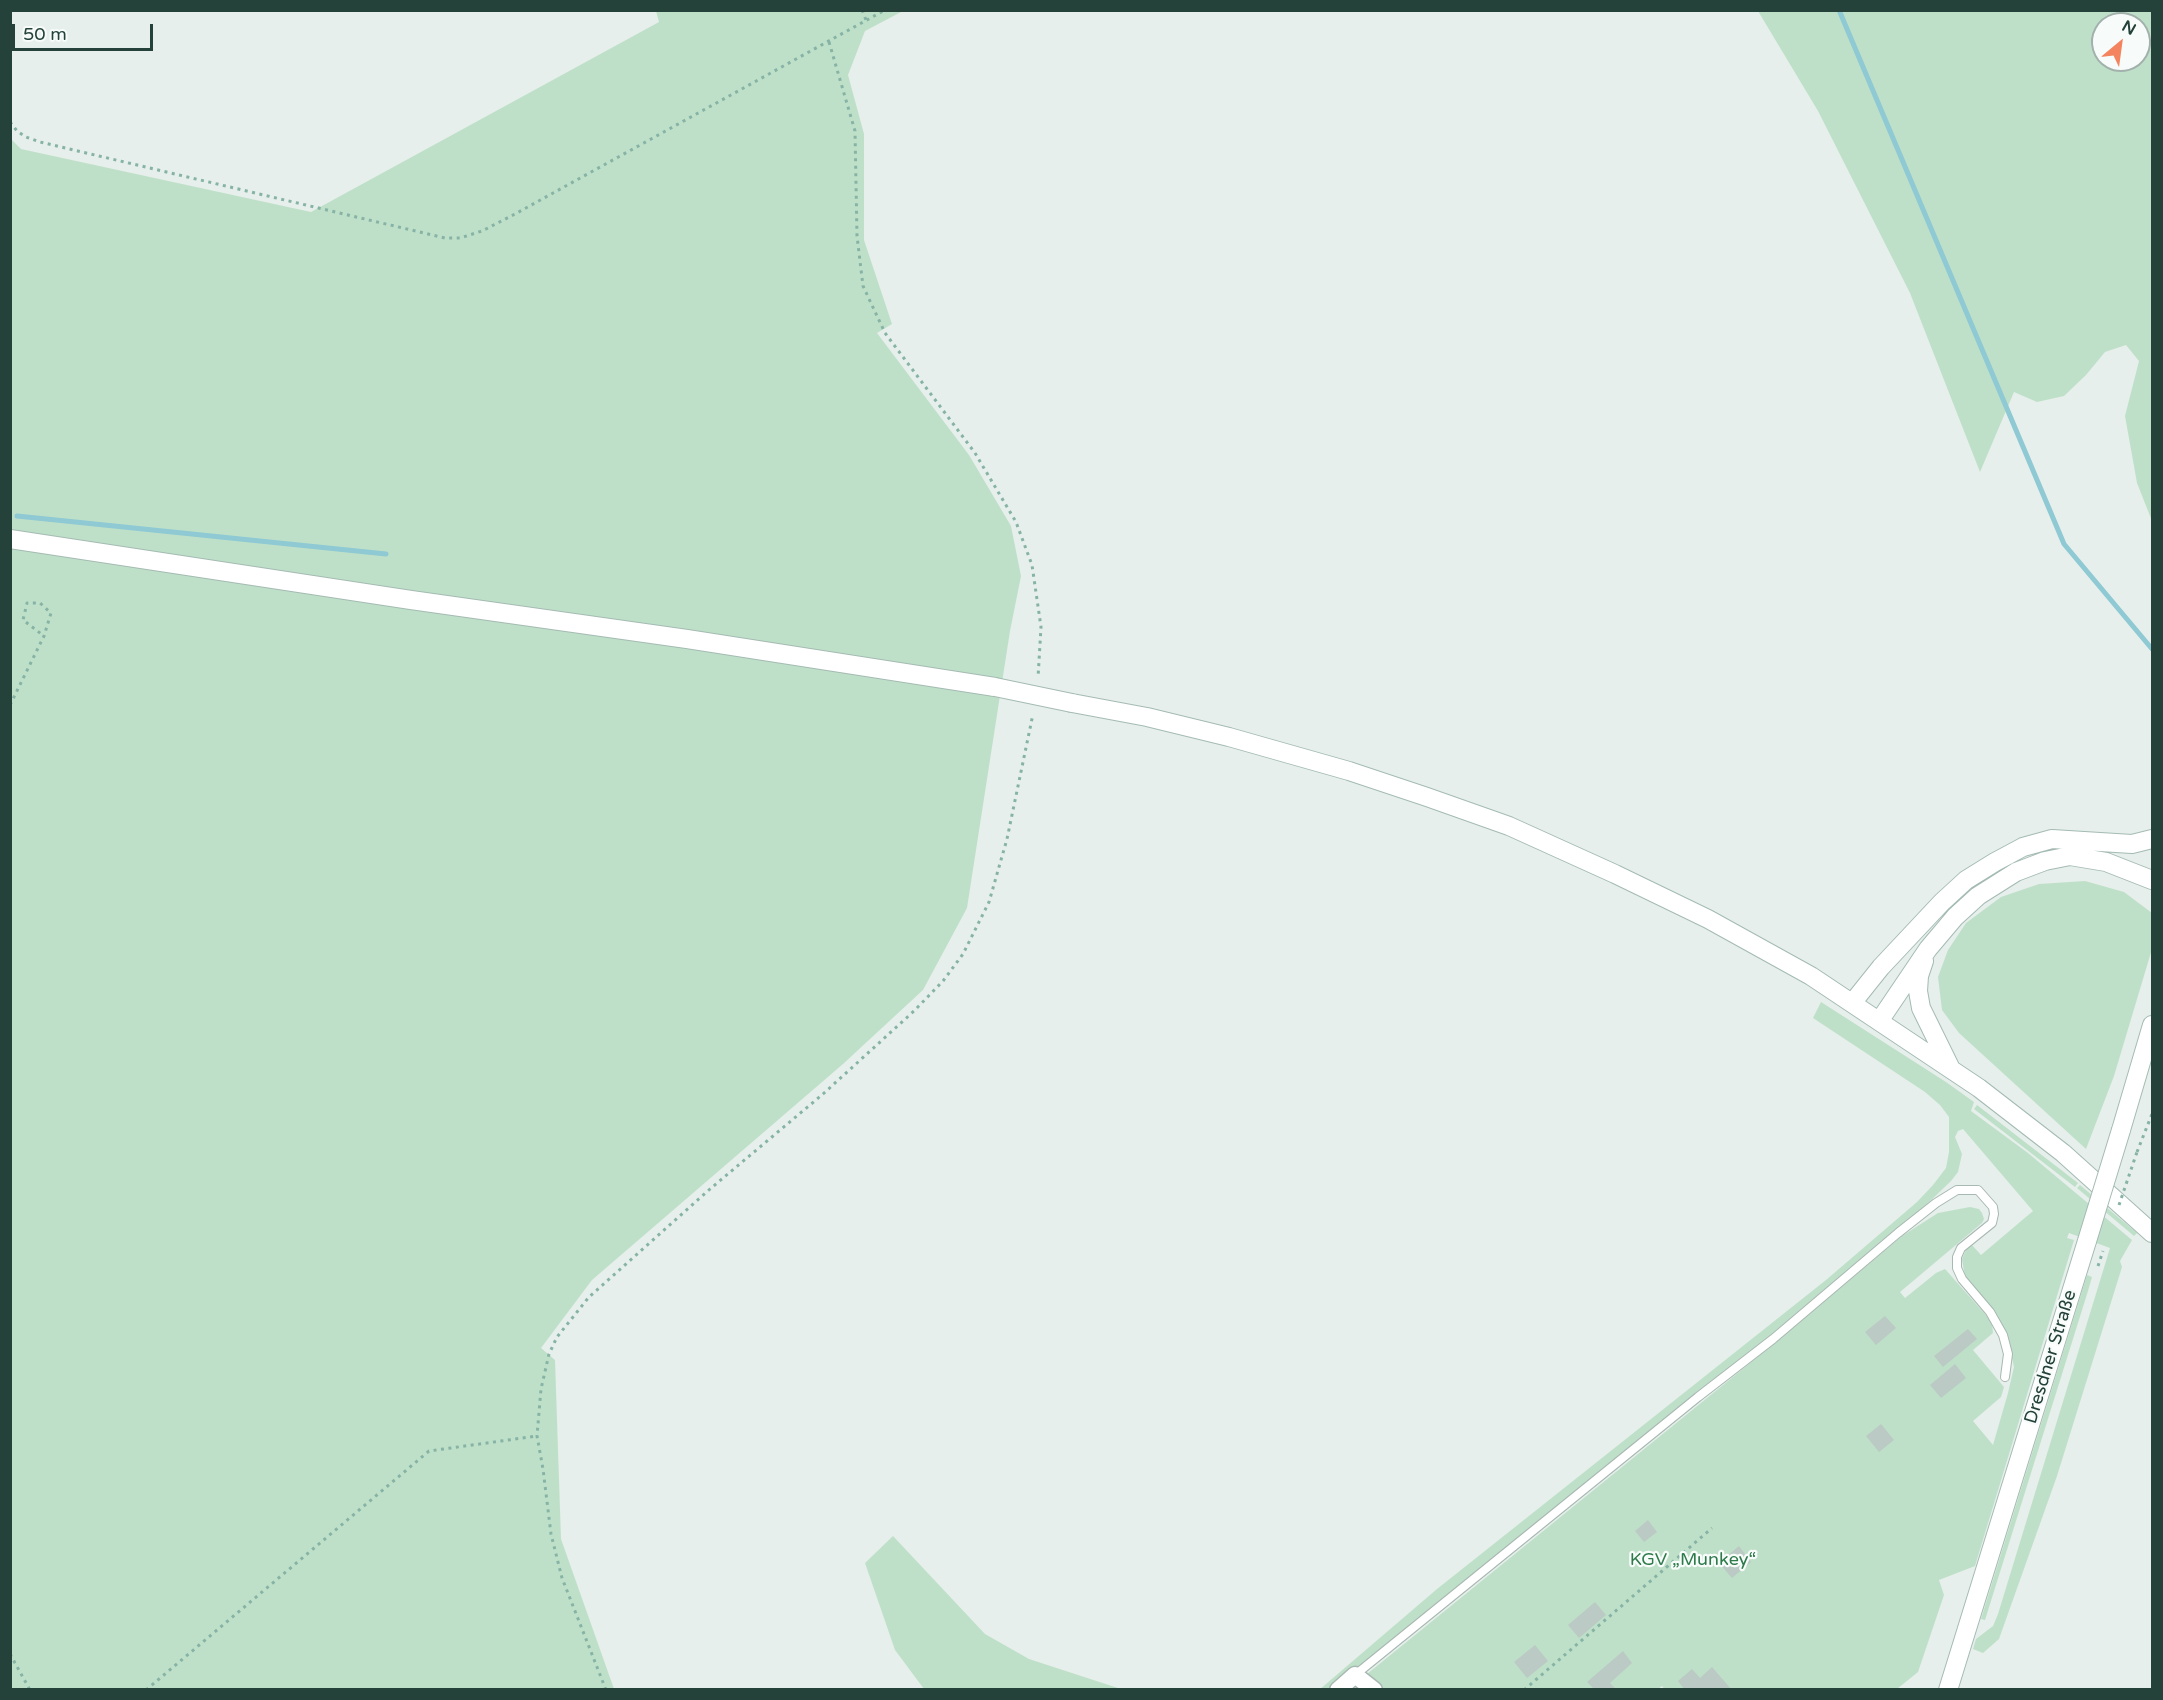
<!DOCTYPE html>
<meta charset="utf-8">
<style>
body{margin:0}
#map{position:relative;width:2163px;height:1700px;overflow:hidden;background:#e6efeb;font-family:"Varela Round",sans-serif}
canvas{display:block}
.frame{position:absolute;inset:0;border:12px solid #24423a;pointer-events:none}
.north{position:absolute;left:2091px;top:12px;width:60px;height:60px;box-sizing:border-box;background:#f7fbf9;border:2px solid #a3b1ad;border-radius:50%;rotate:29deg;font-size:16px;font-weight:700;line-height:24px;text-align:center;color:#24423a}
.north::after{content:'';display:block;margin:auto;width:21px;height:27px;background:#f4845f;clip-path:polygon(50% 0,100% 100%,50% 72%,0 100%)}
.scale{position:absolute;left:12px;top:24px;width:141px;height:27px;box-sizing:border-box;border:3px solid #24423a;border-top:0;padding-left:8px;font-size:18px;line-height:21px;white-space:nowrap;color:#24423a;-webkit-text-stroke:4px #f7fbf9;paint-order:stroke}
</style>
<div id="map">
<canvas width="2163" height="1700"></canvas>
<div class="frame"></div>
<div class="north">N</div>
<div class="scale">50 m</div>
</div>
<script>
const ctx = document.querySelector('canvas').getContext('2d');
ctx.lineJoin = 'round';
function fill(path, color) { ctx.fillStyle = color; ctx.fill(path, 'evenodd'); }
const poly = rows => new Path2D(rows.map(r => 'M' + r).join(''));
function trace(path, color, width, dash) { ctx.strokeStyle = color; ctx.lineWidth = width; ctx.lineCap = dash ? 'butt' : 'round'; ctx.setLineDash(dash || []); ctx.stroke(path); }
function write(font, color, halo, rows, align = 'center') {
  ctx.font = font + ' "Varela Round",sans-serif'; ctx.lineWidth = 4.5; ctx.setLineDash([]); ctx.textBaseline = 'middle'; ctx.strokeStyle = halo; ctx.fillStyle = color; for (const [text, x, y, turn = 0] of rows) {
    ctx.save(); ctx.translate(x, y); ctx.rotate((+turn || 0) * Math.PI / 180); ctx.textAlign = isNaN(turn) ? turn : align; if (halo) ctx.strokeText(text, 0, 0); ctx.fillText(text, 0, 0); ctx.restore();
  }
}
const green = poly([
 [656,11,903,11,865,31,848,75,864,134,864,240,892,324,877,333,969,455,1011,526,1021,576,1010,631,967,908,923,990,843,1064,592,1280,541,1348,555,1360,561,1539,614,1689,11,1689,10,138,21,149,311,212,659,22],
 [1758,11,2152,11,2152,521,2137,483,2125,416,2139,361,2126,345,2105,352,2086,375,2064,396,2037,402,2014,392,1980,472,1910,293,1818,111],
 [2103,24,2139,24,2139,60,2103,60],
 [2085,881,2124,892,2152,913,2152,949,2114,1076,2086,1149,1959,1033,1942,1010,1938,977,1948,950,1966,923,2001,897,2039,884],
 [1821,1002,1946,1082,1974,1102,1971,1111,2028,1153,2132,1240,2120,1261,2122,1267,2057,1476,1999,1639,1983,1653,1973,1649,1976,1639,1993,1626,1998,1614,2110,1248,2069,1233,2067,1238,2074,1240,1975,1566,1939,1580,1944,1595,1918,1672,1897,1689,1665,1690,1662,1686,1657,1690,1384,1690,1371,1680,1367,1674,1776,1342,1902,1236,1938,1213,1970,1207,1979,1209,1982,1213,1984,1219,1982,1223,1900,1292,1905,1298,1936,1273,1945,1269,1992,1322,1993,1333,1973,1350,2004,1387,2001,1397,1973,1421,1993,1445,2008,1393,2014,1367,2011,1353,1965,1277,1962,1259,1966,1250,1972,1245,1981,1255,2033,1211,1963,1129,1958,1131,1955,1137,1962,1154,1958,1172,1951,1181,1925,1206,1768,1337,1705,1386,1332,1689,1319,1690,1437,1589,1826,1280,1917,1202,1933,1185,1946,1168,1949,1152,1949,1117,1940,1105,1925,1092,1813,1018],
 [1977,1105,2078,1183,2075,1187,1974,1109],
 [2080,1185,2137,1233,2134,1236,2077,1188],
 [2087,1275,2092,1277,2088,1291,1985,1620,1981,1619],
 [893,1536,985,1634,1029,1659,1121,1689,924,1689,895,1650,865,1563]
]);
const stream = poly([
 [1839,10,2064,544,2152,649],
 [17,516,386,554]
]);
const building = poly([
 [1885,1316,1896,1328,1876,1345,1865,1332],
 [1968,1329,1977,1339,1943,1367,1934,1356],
 [1955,1364,1966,1378,1941,1398,1930,1385],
 [1881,1424,1894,1440,1879,1452,1866,1436],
 [1648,1520,1657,1532,1644,1542,1635,1531],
 [1739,1546,1751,1562,1732,1578,1719,1563],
 [1595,1602,1606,1615,1579,1638,1568,1625],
 [1535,1645,1548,1661,1527,1678,1514,1662],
 [1623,1651,1632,1663,1610,1683,1616,1689,1594,1689,1587,1682],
 [1712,1667,1731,1689,1684,1689,1678,1681,1692,1669,1700,1678]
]);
const path = poly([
 [862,10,866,20],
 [829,42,855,131,857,236,863,286,885,333,975,453,1016,522,1032,565,1041,627,1038,678],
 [10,122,17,131,26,137,40,142,445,238,460,238,482,231,515,214,885,10],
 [10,705,44,636,51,613,40,603,27,603,23,620,44,636],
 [2137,1152,2152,1114],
 [10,1654,30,1690],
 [146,1690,429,1451,537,1436],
 [606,1690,562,1578,551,1534,543,1469,537,1436,541,1389,549,1354,557,1337,589,1297,710,1189,823,1094,914,1011,943,981,963,954,989,902,1007,839,1033,714],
 [1524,1690,1712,1528]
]);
const service = poly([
 [1355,1675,1698,1397,1773,1339,1898,1233,1936,1203,1957,1190,1978,1190,1993,1207,1994,1214,1992,1223,1961,1248,1957,1257,1957,1268,1962,1279,1990,1312,2003,1335,2008,1354,2005,1377]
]);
const minor = poly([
 [1338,1690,1355,1675,1374,1690]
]);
const secondary = poly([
 [10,539,411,600,687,639,995,687],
 [1072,703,1147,717,1229,737,1349,771,1427,797,1509,826,1615,874,1708,919,1811,976,1979,1088,2063,1153,2152,1233],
 [1924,961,1919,976,1918,991,1921,1008,1950,1067],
 [1853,1002,1881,967,1942,902,1966,880,1995,862,2023,847,2052,839,2132,844,2152,839],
 [1880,1020,1928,949,1955,917,1978,896,2016,872,2045,861,2070,856,2106,862,2152,880],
 [2121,1130,2152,1025],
 [1948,1690,2087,1241]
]);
const pathBridge = poly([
 [2119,1205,2137,1152],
 [2098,1266,2103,1251]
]);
const secondaryBridge = poly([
 [995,687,1072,703],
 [2087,1241,2121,1130]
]);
const streetNames = [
 ["Dresdner Straße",2051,1357,-73]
];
const parkNames = [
 ["KGV „Munkey“",1693,1560]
];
fill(green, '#bfe0c8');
trace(stream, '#8ec9d4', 5);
fill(building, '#bbcac4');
trace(service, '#a8b8b2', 10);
trace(minor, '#a8b8b2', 19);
trace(secondary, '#a4bbb3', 20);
trace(path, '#86b3a5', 3, [3, 4.5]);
trace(service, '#fff', 8);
trace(minor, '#fff', 16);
trace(secondary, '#fff', 18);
trace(secondaryBridge, '#a4bbb3', 20, []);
trace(pathBridge, '#86b3a5', 3, [3, 4.5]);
trace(secondaryBridge, '#fff', 18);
write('18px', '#24423a', '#f7fbf9', streetNames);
write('18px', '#2d7a4b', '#f7fbf9', parkNames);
</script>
